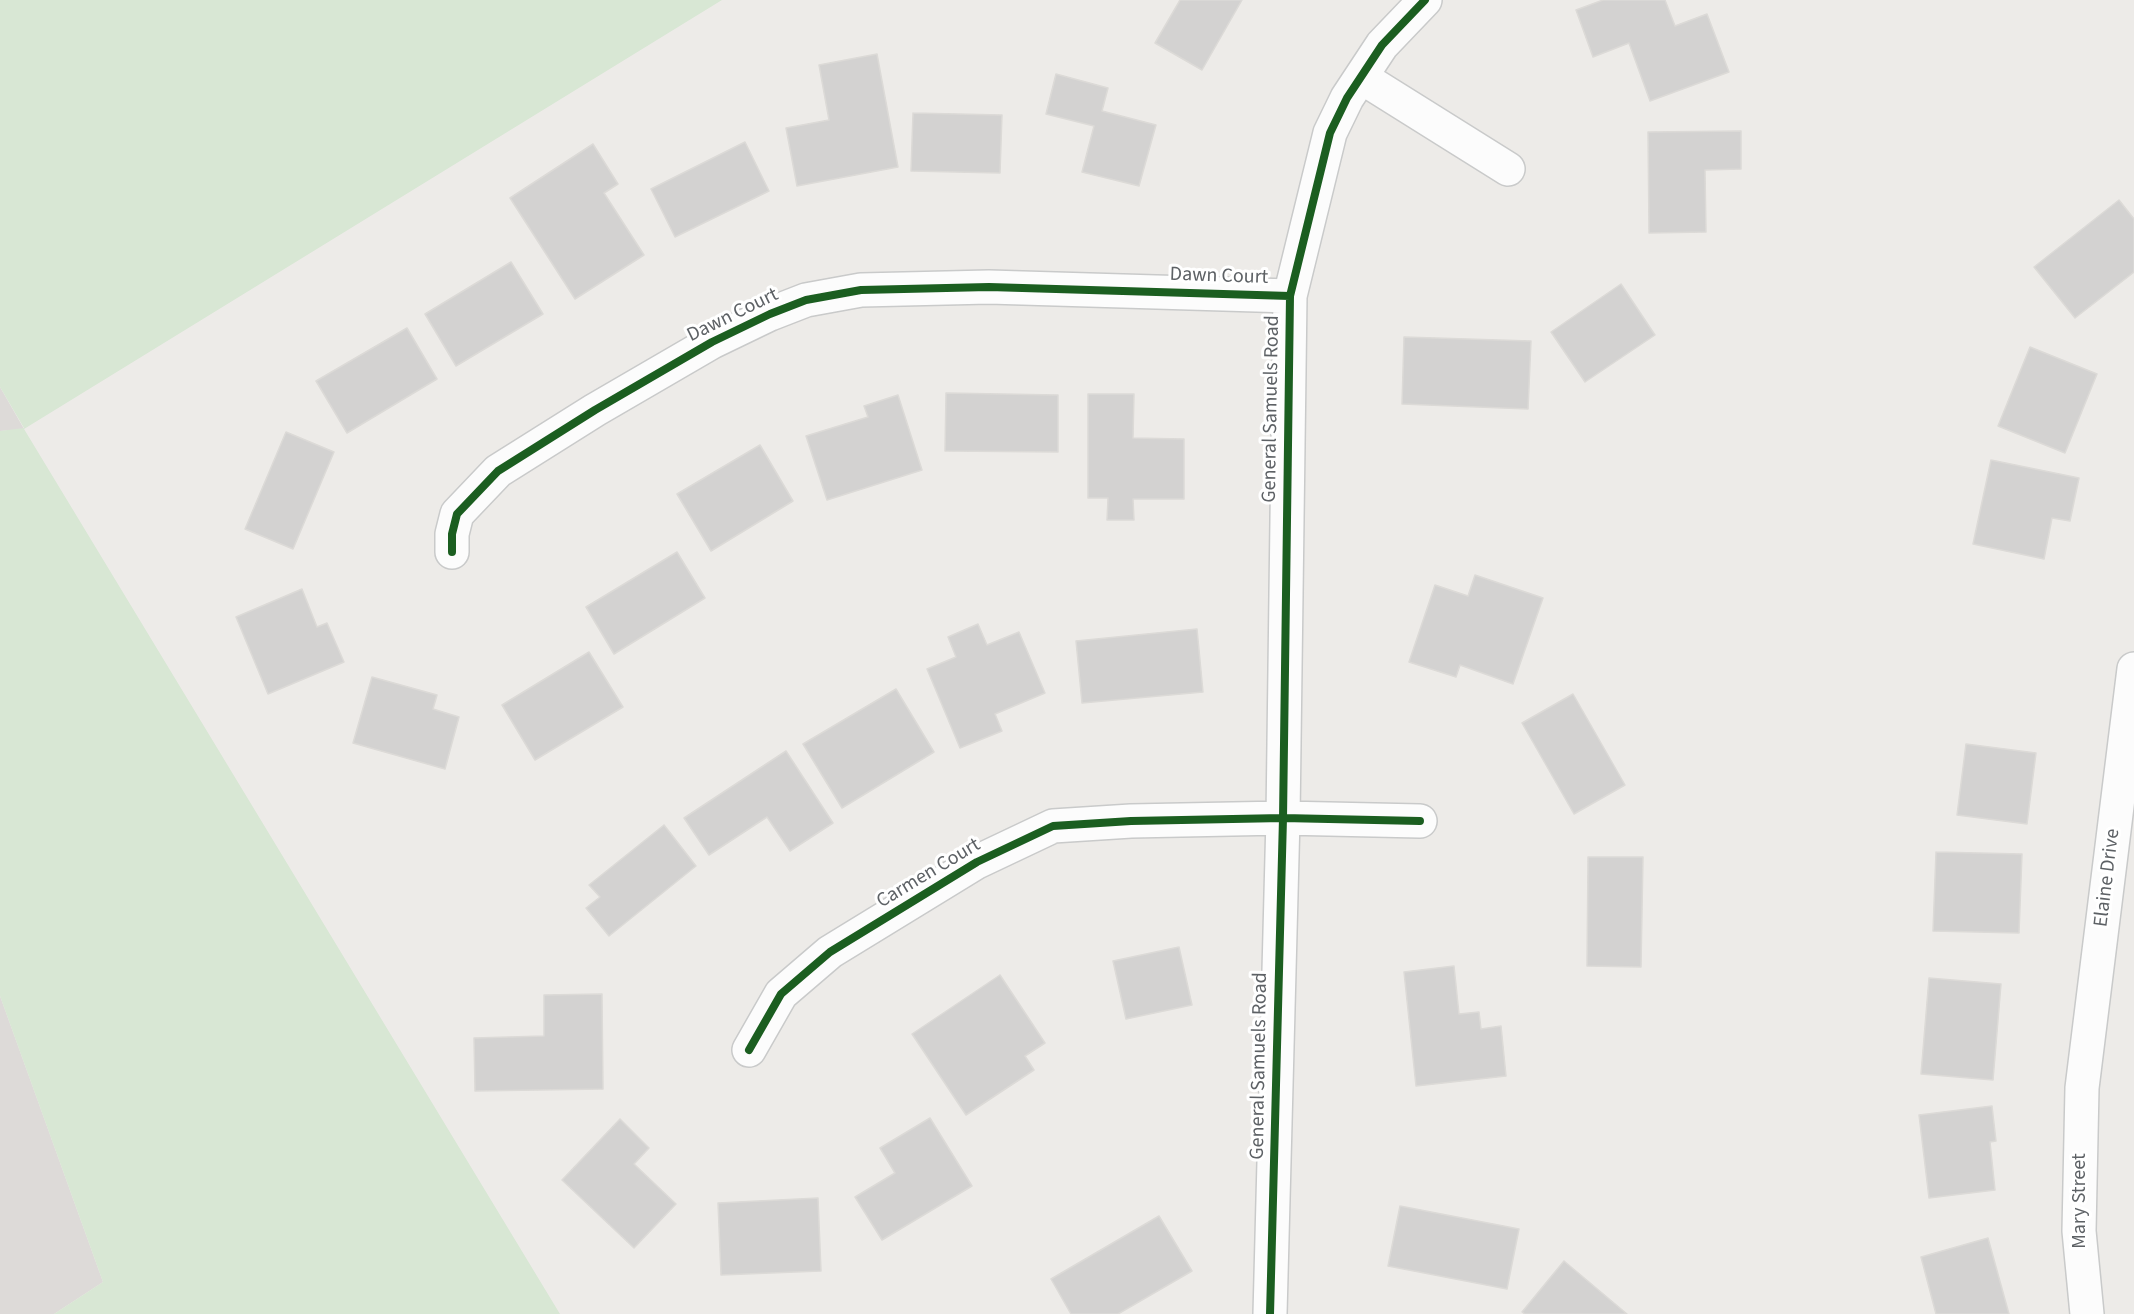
<!DOCTYPE html>
<style>
body{margin:0}
canvas{display:block;background:#edebe8}
</style>
<canvas width="2134" height="1314"></canvas>
<script>
const ctx = document.querySelector('canvas').getContext('2d');
ctx.lineJoin = 'round';
function fill(path, color) { ctx.fillStyle = color; ctx.fill(path, 'evenodd'); }
const poly = rows => new Path2D(rows.map(r => 'M' + r).join(''));
function trace(path, color, width, dash) { ctx.strokeStyle = color; ctx.lineWidth = width; ctx.lineCap = dash ? 'butt' : 'round'; ctx.setLineDash(dash || []); ctx.stroke(path); }
function write(font, color, halo, rows, align = 'center') {
  ctx.font = font + ' "Source Sans 3",sans-serif'; ctx.lineWidth = 6; ctx.setLineDash([]); ctx.textBaseline = 'middle'; ctx.strokeStyle = halo; ctx.fillStyle = color; for (const [text, x, y, turn = 0] of rows) {
    ctx.save(); ctx.translate(x, y); ctx.rotate((+turn || 0) * Math.PI / 180); ctx.textAlign = isNaN(turn) ? turn : align; if (halo) ctx.strokeText(text, 0, 0); ctx.fillText(text, 0, 0); ctx.restore();
  }
}
const industrial = poly([
 [0,387,24,429,0,431],
 [0,996,103,1282,54,1314,0,1314]
]);
const green = poly([
 [0,0,722,0,24,429,560,1314,54,1314,103,1282,0,996,0,431,24,428,0,387]
]);
const building = poly([
 [1180,0,1242,0,1202,70,1155,43,1180,0],
 [1603,0,1665,0,1675,26,1707,14,1729,72,1650,101,1629,43,1593,57,1576,10,1603,0],
 [877,54,898,167,797,186,786,128,829,120,819,65,877,54],
 [1056,74,1108,88,1102,111,1156,125,1139,186,1082,172,1094,126,1046,114,1056,74],
 [913,113,1002,115,1000,173,911,171,913,113],
 [1741,131,1741,169,1705,170,1706,232,1649,233,1648,132,1741,131],
 [745,142,769,191,675,237,651,189,745,142],
 [593,144,618,184,604,193,644,255,575,299,510,198,593,144],
 [2119,200,2134,219,2134,272,2075,318,2034,267,2119,200],
 [511,262,543,314,456,366,425,314,511,262],
 [1621,284,1655,335,1585,382,1551,332,1621,284],
 [407,328,437,379,347,433,316,381,407,328],
 [1404,337,1531,341,1528,409,1402,404,1404,337],
 [2030,347,2097,374,2065,453,1998,426,2030,347],
 [946,393,1058,395,1058,452,945,451,946,393],
 [1088,394,1134,394,1133,438,1184,439,1184,499,1133,499,1134,520,1107,520,1108,498,1088,498,1088,394],
 [898,395,922,470,827,500,806,436,868,417,864,406,898,395],
 [286,432,334,452,293,549,245,529,286,432],
 [760,445,793,501,711,551,677,494,760,445],
 [1991,460,2079,478,2070,521,2052,518,2044,559,1973,544,1991,460],
 [677,552,705,598,614,654,586,607,677,552],
 [1475,575,1543,598,1513,684,1460,665,1456,677,1409,662,1435,585,1468,596,1475,575],
 [302,589,317,627,327,623,344,662,268,694,236,617,302,589],
 [978,624,987,645,1019,632,1045,693,995,714,1002,731,960,748,927,669,956,657,948,637,978,624],
 [1197,629,1203,692,1082,703,1076,641,1197,629],
 [589,652,623,707,535,760,502,705,589,652],
 [372,677,437,695,433,709,459,717,445,769,353,743,372,677],
 [896,689,934,752,842,808,803,744,896,689],
 [1573,694,1625,785,1574,814,1522,723,1573,694],
 [1966,744,2036,753,2027,824,1957,815,1966,744],
 [786,751,833,823,790,851,767,817,709,855,684,818,786,751],
 [664,825,696,866,609,936,586,908,600,897,589,885,664,825],
 [1936,852,2022,854,2019,933,1933,931,1936,852],
 [1588,857,1643,857,1641,967,1587,966,1588,857],
 [1179,947,1192,1005,1126,1019,1113,961,1179,947],
 [1454,966,1459,1014,1479,1012,1481,1029,1501,1026,1506,1076,1416,1086,1404,972,1454,966],
 [1000,975,1045,1043,1025,1056,1034,1070,966,1115,912,1034,1000,975],
 [1929,978,2001,984,1993,1080,1921,1074,1929,978],
 [602,994,603,1089,475,1091,474,1038,544,1036,544,995,602,994],
 [1992,1106,1996,1141,1990,1142,1995,1190,1929,1198,1919,1115,1992,1106],
 [930,1118,972,1186,882,1240,855,1197,895,1173,880,1148,930,1118],
 [620,1119,649,1148,634,1164,676,1204,634,1248,562,1180,620,1119],
 [818,1198,821,1271,721,1275,718,1203,818,1198],
 [1400,1206,1519,1229,1507,1289,1388,1266,1400,1206],
 [1159,1216,1192,1271,1118,1314,1071,1314,1051,1279,1159,1216],
 [1988,1238,2009,1314,1936,1314,1921,1257,1988,1238],
 [1564,1261,1627,1314,1525,1314,1522,1312,1564,1261]
]);
const minor = poly([
 [1361,77,1508,169],
 [452,552,452,534,457,514,498,471,595,410,712,342,770,314,806,300,861,290,989,287,1290,296],
 [749,1050,781,994,830,952,977,862,1053,826,1131,821,1283,818,1420,821],
 [1270,1314,1283,818,1290,296,1330,133,1347,98,1382,45,1425,0],
 [2087,1314,2079,1231,2082,1088,2134,669]
]);
const cycleway = poly([
 [452,552,452,534,457,514,498,471,595,410,712,342,770,314,806,300,861,290,989,287,1290,296],
 [749,1050,781,994,830,952,977,862,1053,826,1131,821,1283,818,1420,821],
 [1270,1314,1283,818,1290,296,1330,133,1347,98,1382,45,1425,0]
]);
const streetNames = [
 ["Dawn Court",1219,277,2],
 ["Dawn Court",733,316,-26],
 ["General Samuels Road",1272,409,-89],
 ["Carmen Court",929,874,-31],
 ["Elaine Drive",2108,878,-83],
 ["General Samuels Road",1260,1066,-89],
 ["Mary Street",2081,1201,-90]
];
fill(industrial, '#dddad8');
fill(green, '#d8e7d4');
fill(building, '#d3d2d1');
trace(building, '#dcdad7', 1.5);
trace(minor, '#c9caca', 36);
trace(minor, '#fcfcfc', 33);
trace(cycleway, '#1b5e20', 8);
write('20px', '#5d6165', '#fff', streetNames);
</script>
